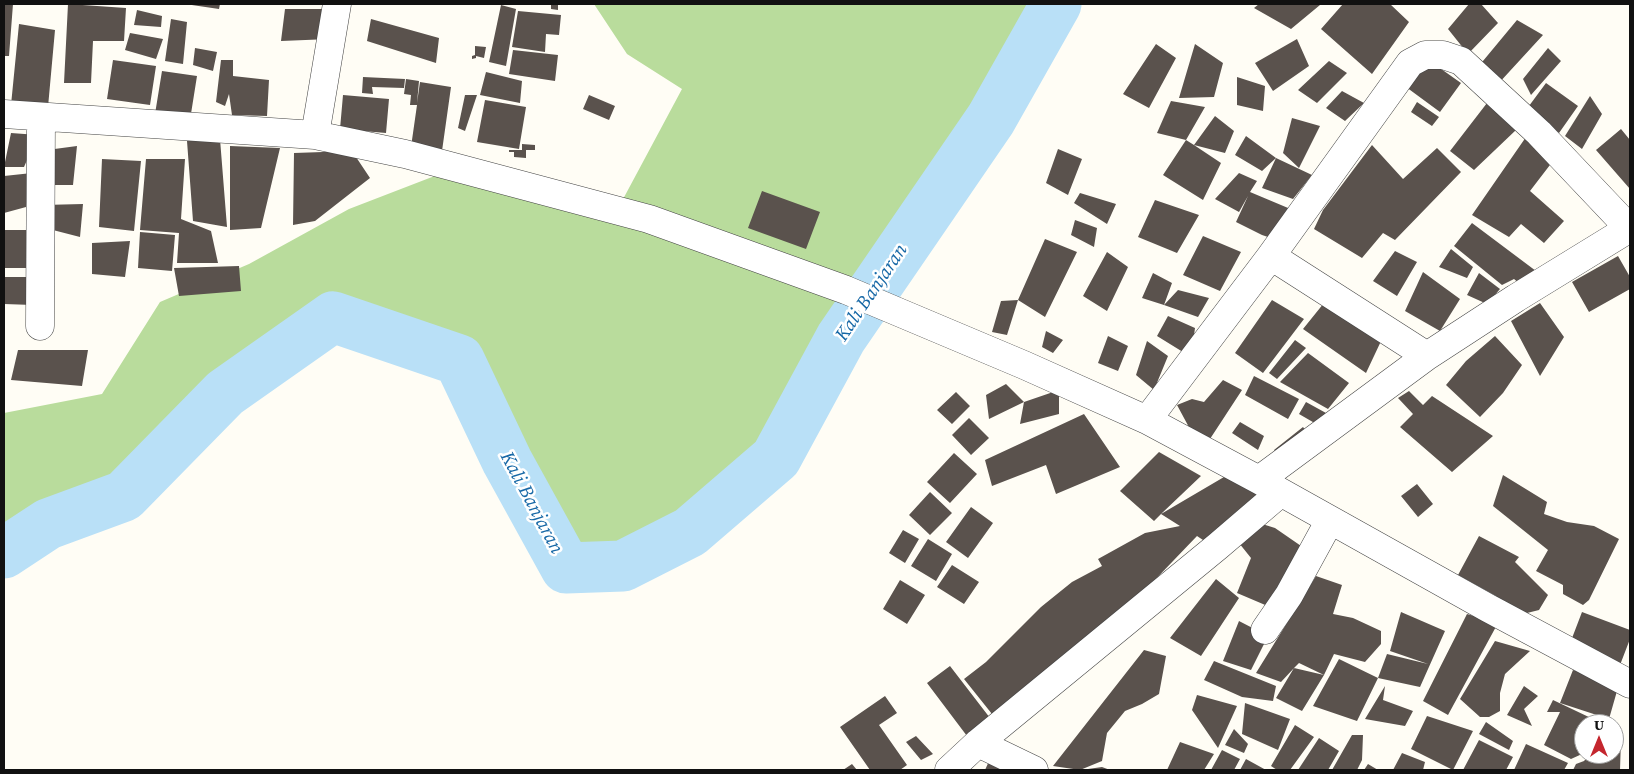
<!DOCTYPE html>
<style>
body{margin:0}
#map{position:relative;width:1634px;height:774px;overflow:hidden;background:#fffdf5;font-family:"Source Serif 4",serif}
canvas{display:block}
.frame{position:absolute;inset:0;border:5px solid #111;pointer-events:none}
.north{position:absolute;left:1574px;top:714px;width:50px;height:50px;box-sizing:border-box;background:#fff;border:1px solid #a0a0a0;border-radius:50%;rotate:0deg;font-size:14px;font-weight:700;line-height:20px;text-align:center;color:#111}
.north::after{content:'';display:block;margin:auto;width:18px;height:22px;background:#c4262e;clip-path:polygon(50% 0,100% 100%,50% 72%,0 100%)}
</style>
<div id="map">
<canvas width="1634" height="774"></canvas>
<div class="frame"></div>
<div class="north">U</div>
</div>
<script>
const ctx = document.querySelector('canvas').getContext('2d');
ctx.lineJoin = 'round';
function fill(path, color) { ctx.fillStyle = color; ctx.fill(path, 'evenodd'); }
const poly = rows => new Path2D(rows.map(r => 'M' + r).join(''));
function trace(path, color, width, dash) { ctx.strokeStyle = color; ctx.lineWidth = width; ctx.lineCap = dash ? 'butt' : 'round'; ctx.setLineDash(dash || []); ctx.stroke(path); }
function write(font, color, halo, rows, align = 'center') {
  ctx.font = font + ' "Source Serif 4",serif'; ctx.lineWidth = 5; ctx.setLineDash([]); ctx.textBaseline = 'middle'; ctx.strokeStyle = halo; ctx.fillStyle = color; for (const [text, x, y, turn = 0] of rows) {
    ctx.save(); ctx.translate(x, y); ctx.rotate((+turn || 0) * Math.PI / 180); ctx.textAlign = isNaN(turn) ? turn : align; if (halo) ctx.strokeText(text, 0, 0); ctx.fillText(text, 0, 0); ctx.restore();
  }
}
const forest = poly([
 [594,4,1056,4,991,119,841,338,776,458,690,532,623,566,566,568,507,461,459,360,334,317,225,393,124,496,48,524,4,553,4,413,102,394,160,302,249,264,349,209,445,172,614,216,682,89,627,54]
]);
const river = poly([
 [4,553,48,524,124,496,225,393,333,317,459,360,507,461,566,568,623,566,690,532,776,458,841,338,991,119,1056,4]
]);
const building = poly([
 [4,4,13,4,9,56,4,56],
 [68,4,126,8,124,41,93,41,91,83,64,83],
 [185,4,220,4,219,9],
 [551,4,558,4,558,10,551,9],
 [1259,4,1318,4,1320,5,1291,29,1254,8],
 [1343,4,1390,4,1409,22,1372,74,1321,29],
 [1469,4,1481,4,1498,23,1468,54,1448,29],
 [501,5,516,9,506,66,489,62],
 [285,9,330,9,330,39,281,41],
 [137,10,162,16,161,27,134,25],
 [518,11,561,15,559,35,546,34,545,52,512,47],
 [171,19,187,22,183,64,165,61],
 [371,19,439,38,436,63,367,41],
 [1517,20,1543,35,1498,84,1478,67],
 [19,24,55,30,48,107,11,105],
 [130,33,163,39,156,59,125,50],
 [1297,39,1309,66,1273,91,1255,63],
 [1156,44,1176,58,1149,108,1123,94],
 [1195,44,1223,63,1214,97,1179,98],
 [475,46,486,47,484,58,476,56,476,58,472,59,472,56,475,55],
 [195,48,217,52,213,71,193,65],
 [1548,48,1561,61,1531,95,1523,79],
 [513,50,558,55,555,81,509,74],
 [1427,59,1461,83,1440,112,1406,87],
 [113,60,156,66,150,105,107,99],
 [221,60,233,60,233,76,269,80,267,116,232,115,229,94,225,106,216,102],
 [1329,61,1347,73,1317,103,1298,90],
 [162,71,197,76,190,120,155,114],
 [486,72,522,81,520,103,480,95],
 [363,77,405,79,404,88,372,87,373,94,362,93],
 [1237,77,1265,86,1263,111,1237,105],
 [406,79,419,81,417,103,420,82,451,87,442,151,411,147,417,105,410,105,411,95,404,94],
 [1546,83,1578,106,1559,133,1526,110],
 [1342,91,1364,103,1345,121,1326,108],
 [343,95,389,99,386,133,340,129],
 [465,95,477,95,465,131,458,128],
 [589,95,615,106,609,120,583,109],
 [1590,96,1602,114,1582,149,1565,136],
 [485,100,526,107,519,149,477,142],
 [1171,101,1205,107,1186,140,1194,145,1215,116,1234,131,1225,153,1194,145,1221,163,1203,200,1163,175,1186,140,1157,133],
 [1417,102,1439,117,1432,126,1411,112],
 [1487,103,1516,130,1474,170,1450,151],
 [1292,118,1320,126,1299,168,1283,153],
 [1621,129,1630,140,1630,189,1596,150],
 [11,133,38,135,24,167,4,167],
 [1246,136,1276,158,1312,175,1293,199,1262,188,1276,158,1262,171,1235,155],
 [1526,137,1553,161,1530,191,1564,221,1544,243,1521,224,1509,237,1472,215],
 [220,139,227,227,193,221,187,141],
 [522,144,535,145,535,150,526,150,526,158,514,157,514,152,509,152,509,150,522,150],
 [1372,145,1403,179,1437,148,1461,172,1395,240,1383,233,1362,258,1314,229,1323,210],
 [77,146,73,185,48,185,47,150],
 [230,146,280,148,261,228,230,230],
 [1058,149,1082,159,1068,195,1046,183],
 [352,151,370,178,315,221,293,225,294,153],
 [102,159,141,161,134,231,99,227],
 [146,159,185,159,181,219,211,231,218,263,177,263,179,233,140,230],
 [32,173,26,207,4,213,4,176],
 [1239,173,1257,181,1250,192,1300,213,1280,241,1262,235,1236,222,1248,196,1239,212,1215,199],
 [762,191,820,212,806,249,748,228],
 [1080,193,1116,204,1107,224,1074,203],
 [1155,200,1199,215,1177,253,1138,237],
 [83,204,80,237,49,229,43,205],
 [1075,220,1097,228,1094,247,1071,235],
 [1472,223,1540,274,1526,289,1514,279,1502,285,1454,246],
 [4,230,32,230,32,268,4,268],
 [140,232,175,235,172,271,138,268],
 [1203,236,1241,252,1220,291,1183,275],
 [1045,239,1077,252,1045,317,1018,300,1007,335,992,332,1001,301,1018,300],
 [130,241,125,277,92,274,92,243],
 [1451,249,1473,267,1467,278,1439,267],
 [1395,251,1417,262,1397,296,1373,281],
 [1107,252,1128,267,1107,311,1083,296],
 [1618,256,1630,277,1630,289,1589,312,1572,282],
 [239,266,241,291,179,296,174,268],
 [1423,272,1460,299,1440,331,1405,311],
 [1153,273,1172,283,1164,305,1142,298],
 [1479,273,1500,289,1487,304,1467,295],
 [4,277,34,277,33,305,4,304],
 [1178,290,1209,298,1198,317,1164,305],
 [1328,298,1382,339,1366,373,1303,329],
 [1272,300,1304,319,1263,373,1235,353],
 [1540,303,1564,337,1540,376,1511,321],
 [1168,316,1195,328,1191,357,1157,336],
 [1046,331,1063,340,1053,353,1042,347],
 [1108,336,1128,346,1118,371,1098,363],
 [1495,336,1522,365,1503,393,1480,417,1446,385,1466,361],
 [1295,340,1306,348,1277,379,1269,373],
 [1147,341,1168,356,1154,390,1136,375],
 [18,350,88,350,82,386,11,380],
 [1308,353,1349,383,1328,409,1280,382],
 [1254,376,1299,399,1288,419,1245,395],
 [1223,380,1242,390,1208,442,1191,431,1177,405,1192,399,1204,402],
 [1006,384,1024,402,989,419,986,395],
 [1059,390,1059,414,1020,424,1024,402],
 [1409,391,1423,405,1432,396,1493,436,1452,472,1400,427,1413,414,1398,398],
 [956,392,970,406,952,424,937,410],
 [1306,402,1326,413,1318,425,1299,414],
 [1084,414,1120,467,1056,494,1046,465,992,486,985,460],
 [969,418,989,438,971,455,952,435],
 [1240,422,1264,436,1258,450,1232,433],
 [1303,427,1309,435,1279,457,1274,450],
 [1159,452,1201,476,1161,514,1224,477,1264,494,1206,542,1197,536,1126,610,992,714,964,679,986,662,1041,607,1072,582,1102,566,1098,559,1145,533,1180,526,1161,514,1154,521,1120,491],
 [954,453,977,474,950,503,927,482],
 [1503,475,1547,502,1544,514,1567,522,1594,526,1619,539,1589,600,1583,605,1563,594,1563,585,1536,571,1548,550,1493,506],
 [1417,484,1433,504,1418,517,1401,496],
 [930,492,952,513,930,535,909,515],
 [971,507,993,523,968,558,946,542],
 [1259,523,1275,528,1304,548,1277,610,1237,593,1251,558,1235,538],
 [903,530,919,539,905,563,889,553],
 [1479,536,1519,557,1515,562,1548,595,1539,610,1519,615,1493,601,1496,596,1458,575],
 [928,539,952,554,936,581,911,566],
 [952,565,979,582,964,604,937,587],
 [1316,576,1342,585,1333,614,1353,618,1381,631,1381,644,1365,662,1334,654,1324,675,1302,711,1276,698,1294,668,1324,675,1299,663,1295,667,1281,682,1256,673],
 [1216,579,1239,598,1201,656,1170,638],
 [900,580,925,595,907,624,883,609],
 [1401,612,1445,631,1420,687,1378,678,1387,654,1428,664,1390,651],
 [1582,612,1630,630,1630,639,1620,665,1569,646],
 [1467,614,1498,623,1448,715,1423,701],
 [1239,621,1268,636,1251,670,1223,661],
 [1495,641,1530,651,1505,674,1500,693,1500,711,1489,717,1480,717,1460,699],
 [1144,650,1166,656,1159,694,1142,704,1125,711,1107,733,1102,761,1080,770,1053,766],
 [1339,659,1378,678,1357,721,1313,706],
 [1214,661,1276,686,1273,701,1242,697,1204,680],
 [950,666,990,718,967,736,927,683],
 [1573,670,1619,684,1609,719,1560,703],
 [1385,686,1383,700,1413,711,1405,726,1365,719],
 [1524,686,1538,696,1524,709,1532,726,1507,715],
 [1197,695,1237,706,1218,748,1192,710],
 [885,696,897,713,879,725,907,765,900,770,870,770,840,727],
 [1553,700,1593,719,1596,724,1584,724,1584,747,1582,754,1571,759,1544,745,1560,712,1547,712],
 [1245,703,1290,719,1278,750,1242,734],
 [1427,716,1473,731,1453,770,1411,749],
 [1486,722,1513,741,1509,750,1479,734],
 [1295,725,1314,737,1290,770,1277,770,1271,766],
 [1234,729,1248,744,1244,753,1225,745],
 [1352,735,1363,735,1362,760,1357,770,1332,770],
 [916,736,933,754,921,760,906,742],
 [1319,738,1339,751,1328,770,1298,770],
 [1621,738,1620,770,1573,770,1576,764,1584,761,1590,754,1614,754,1614,739],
 [1479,740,1513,757,1506,770,1463,770],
 [1180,742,1214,754,1204,770,1167,770],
 [1526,744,1568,763,1564,770,1514,770],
 [1222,750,1240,759,1234,770,1211,770],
 [1402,753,1425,762,1423,770,1393,770],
 [990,759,1019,770,985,770],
 [1246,759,1266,770,1240,770],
 [852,764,857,770,843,770],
 [1368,764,1378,770,1364,770],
 [1102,767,1110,770,1088,770,1088,769]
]);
const minor = poly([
 [4,114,315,135,405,154,649,219,846,290,1024,365,1147,420,1259,480,1488,608,1630,684],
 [315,135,337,4],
 [1271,256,1427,356],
 [40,326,41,117],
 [1147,420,1271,256,1410,63,1425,55,1443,55,1461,61,1539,133,1630,229],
 [1259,480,1427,356,1516,298,1630,228],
 [1265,630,1289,595,1330,520],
 [978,743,1034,770],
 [949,770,978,743,1218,546,1280,493]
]);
const waterNames = [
 ["Kali Banjaran",872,293,-56],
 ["Kali Banjaran",531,503,62]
];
fill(forest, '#b9dc9c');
trace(river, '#b9e0f7', 51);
fill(building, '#5a524d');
trace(minor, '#444', 29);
trace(minor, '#fff', 28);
write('italic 19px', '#1768a6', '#fff', waterNames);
</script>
